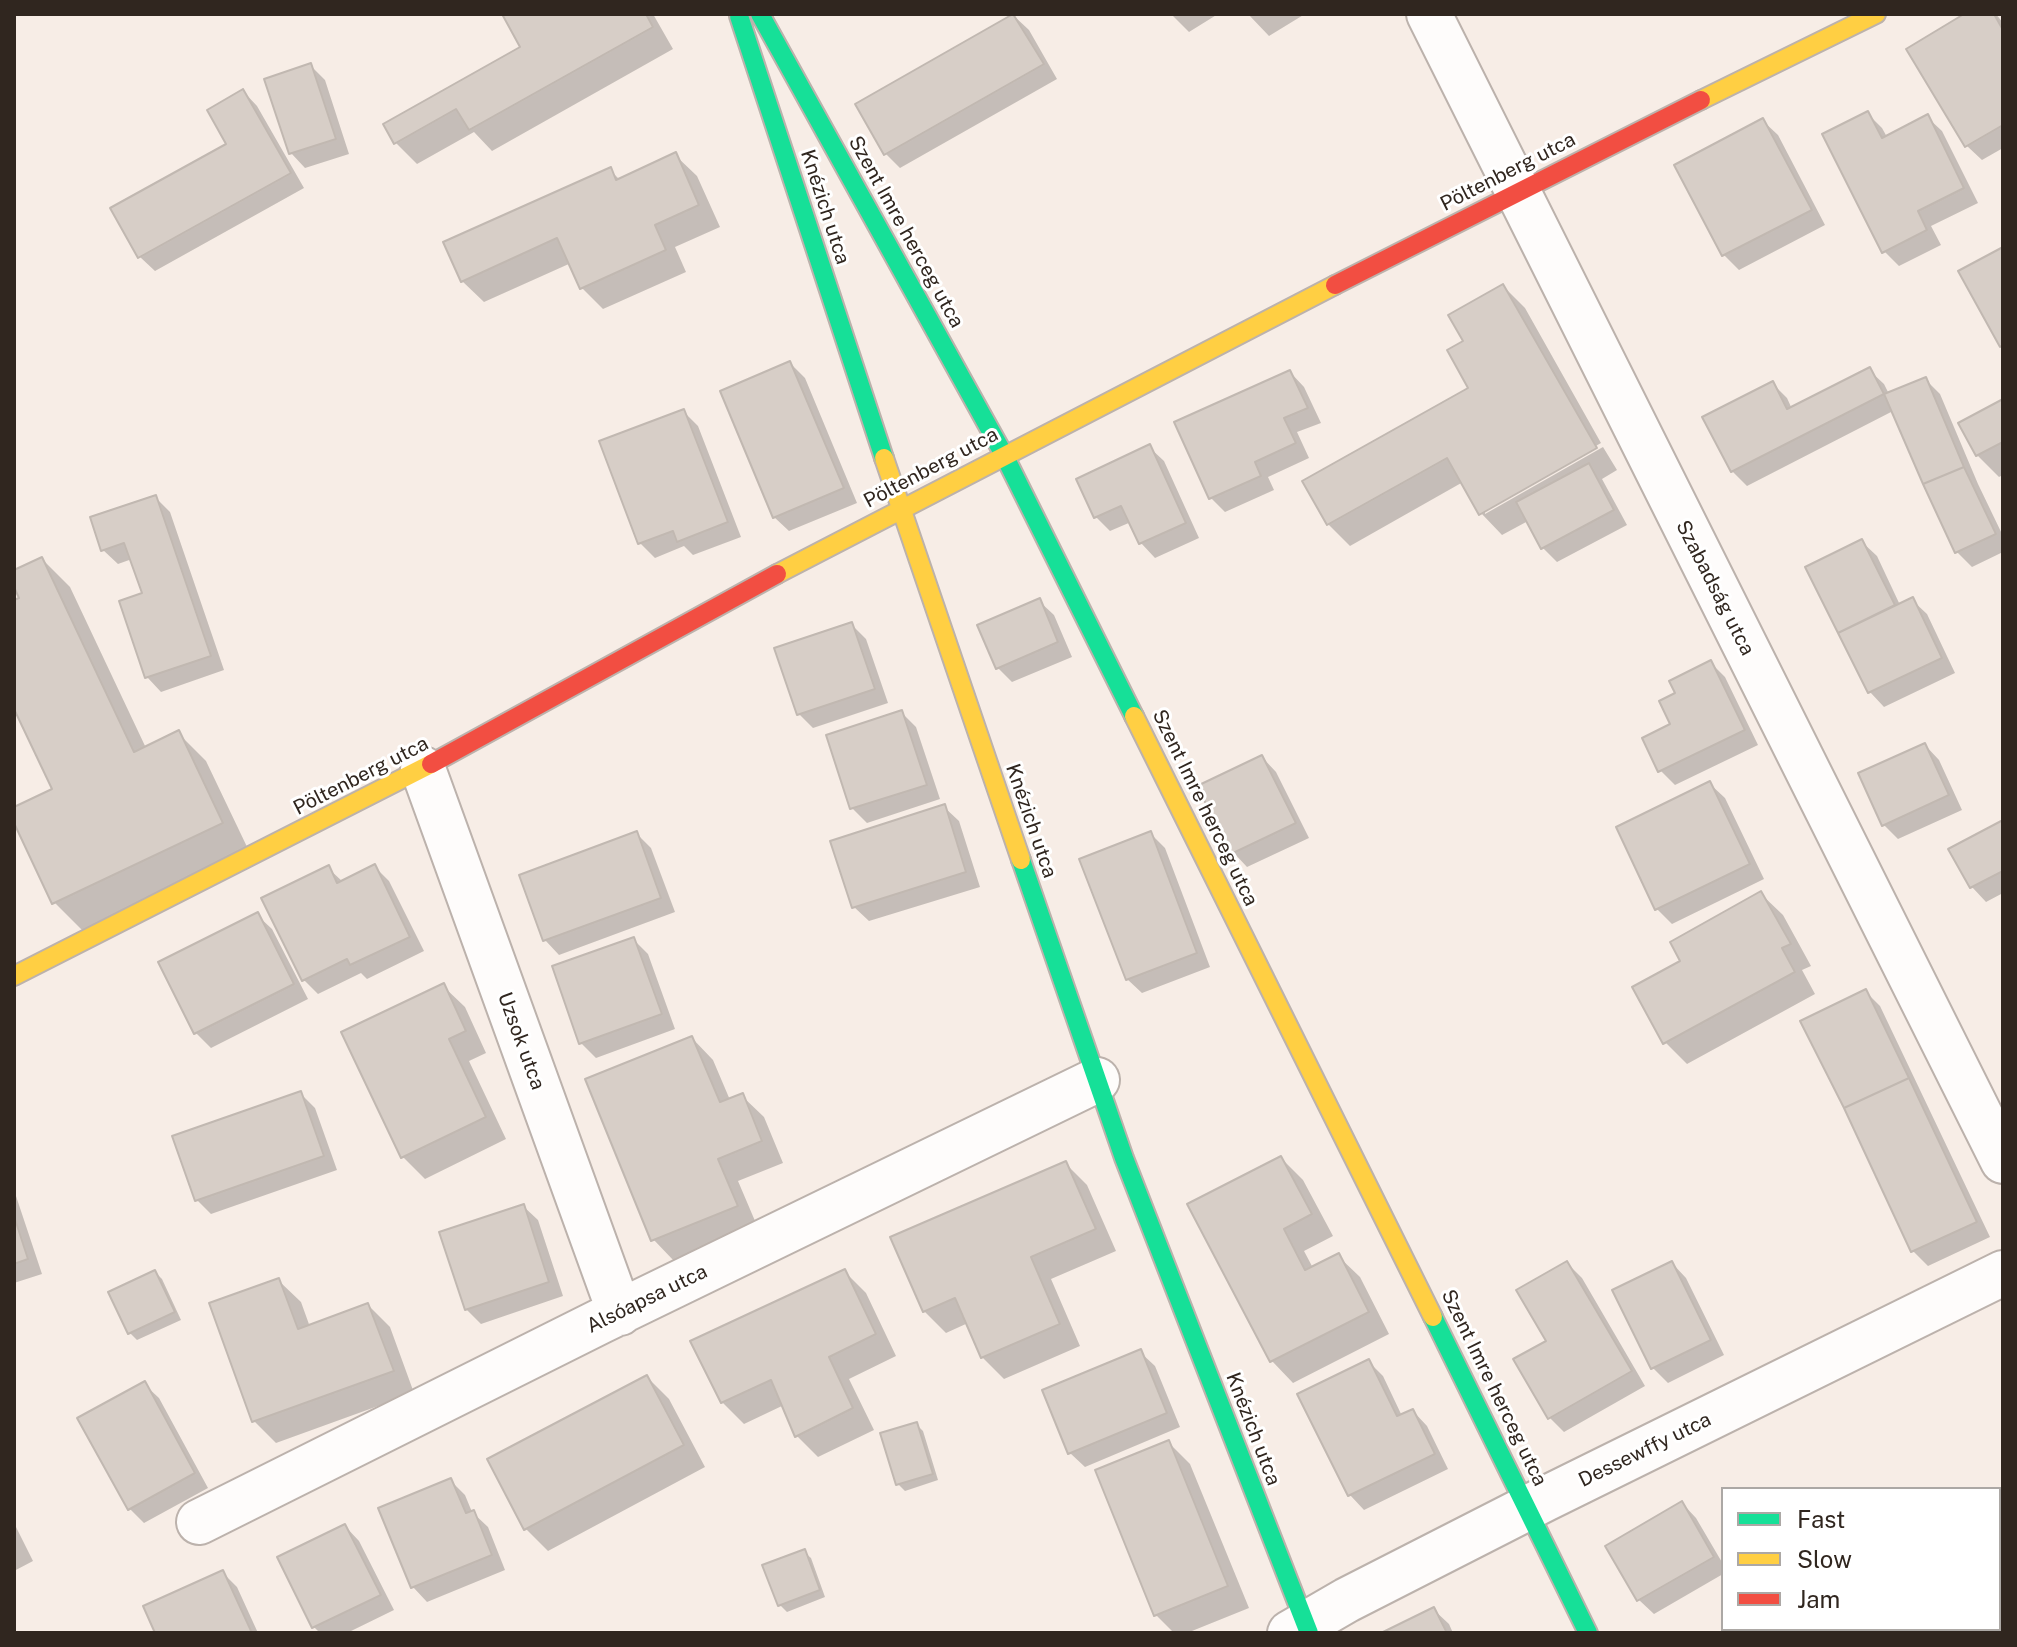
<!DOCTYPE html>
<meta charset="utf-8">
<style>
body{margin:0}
#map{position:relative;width:2017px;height:1647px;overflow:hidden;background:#f7ede6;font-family:"Public Sans",sans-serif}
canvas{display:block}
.frame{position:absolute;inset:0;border:16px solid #30261f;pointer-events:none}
.legend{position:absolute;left:1721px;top:1487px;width:280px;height:144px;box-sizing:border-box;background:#fff;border:2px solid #aca8a5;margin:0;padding:10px 14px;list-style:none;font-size:24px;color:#30261f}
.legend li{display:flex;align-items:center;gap:16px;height:40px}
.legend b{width:40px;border:2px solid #aca8a5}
</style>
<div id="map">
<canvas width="2017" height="1647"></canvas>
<div class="frame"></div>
<ul class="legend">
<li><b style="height:10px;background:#16e098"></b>Fast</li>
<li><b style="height:10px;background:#ffcf43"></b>Slow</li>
<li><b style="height:10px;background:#f24e42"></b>Jam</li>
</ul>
</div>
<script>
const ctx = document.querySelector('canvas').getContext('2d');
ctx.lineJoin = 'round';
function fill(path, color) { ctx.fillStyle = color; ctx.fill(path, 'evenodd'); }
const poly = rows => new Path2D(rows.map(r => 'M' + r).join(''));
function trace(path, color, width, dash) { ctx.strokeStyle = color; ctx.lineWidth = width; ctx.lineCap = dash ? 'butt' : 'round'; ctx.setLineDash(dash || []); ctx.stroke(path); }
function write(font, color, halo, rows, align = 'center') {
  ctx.font = font + ' "Public Sans",sans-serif'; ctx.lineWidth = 6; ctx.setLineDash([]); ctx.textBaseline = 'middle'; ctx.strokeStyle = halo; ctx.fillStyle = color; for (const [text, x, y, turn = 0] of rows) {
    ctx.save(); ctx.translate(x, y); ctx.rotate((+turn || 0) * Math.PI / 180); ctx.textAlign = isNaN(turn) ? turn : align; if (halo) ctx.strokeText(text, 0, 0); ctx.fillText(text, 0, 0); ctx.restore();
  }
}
const shadow = poly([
 [504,14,653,14,673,49,492,151,474,132,417,164,395,142,523,48],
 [1171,14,1218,14,1189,32],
 [1248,14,1305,14,1269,36],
 [1968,14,1996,14,2003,23,2003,148,1982,160,1967,146],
 [1014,16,1029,30,1057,79,900,168,885,153,857,105],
 [311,66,325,80,349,154,305,168,291,153],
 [243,91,257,106,304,188,155,271,140,257,228,145],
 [1868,114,1882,128,1887,137,1927,117,1942,131,1978,203,1931,226,1941,245,1899,266,1884,251],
 [1763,121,1778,135,1825,225,1739,270,1724,255,1677,166],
 [675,155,697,176,720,227,675,247,686,272,603,309,582,288,571,263,484,302,462,281,610,170,620,180],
 [1503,286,1525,308,1601,443,1485,509,1485,514,1603,447,1617,470,1602,479,1627,525,1557,562,1543,548,1528,521,1502,535,1481,513,1463,482,1350,546,1328,524,1471,388,1465,342],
 [790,363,805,378,857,503,789,531,774,517],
 [1869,370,1884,384,1889,394,1925,379,1940,394,1978,484,2003,536,2003,552,1972,567,1957,552,1893,411,1747,486,1732,471,1773,384,1787,398,1792,409],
 [1290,372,1304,387,1321,423,1297,432,1309,458,1268,477,1274,490,1225,512,1211,498],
 [2003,401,2003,475,1999,477,1977,455,1961,424],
 [683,411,698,426,741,537,693,555,684,546,655,558,640,543],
 [1149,447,1164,461,1199,538,1155,558,1141,543,1131,522,1110,531,1096,517],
 [155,497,170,512,224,670,161,692,147,677,144,594,132,559,118,564,103,550],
 [1862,542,1877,556,1900,605,1912,600,1927,614,1955,673,1884,707,1870,692,1808,568],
 [42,559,70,587,146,748,178,733,206,761,249,851,82,930,54,902,14,819,14,809,55,790,14,704,14,603,22,599,14,582,14,572],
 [1039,601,1054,615,1072,657,1012,682,998,668],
 [851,624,866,639,888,703,813,728,799,714],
 [1711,663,1725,677,1758,745,1675,785,1660,770,1678,694],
 [902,713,916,727,940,799,867,823,852,808],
 [1925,745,1939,760,1962,810,1898,839,1883,824],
 [1262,757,1276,772,1309,838,1247,867,1233,852],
 [1710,784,1725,798,1764,879,1672,924,1657,909,1618,828],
 [944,807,959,821,980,887,869,921,854,907],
 [2003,822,2003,893,1986,902,1972,887],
 [1150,833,1165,848,1210,967,1142,993,1127,979],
 [637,834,651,848,675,912,559,955,545,940],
 [375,867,389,881,424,951,367,979,361,973,318,994,304,980,328,868,343,882],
 [1761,894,1783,915,1811,966,1802,970,1815,994,1687,1064,1665,1042,1683,962],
 [257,915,272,929,308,999,211,1048,196,1033,161,963],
 [634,940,648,954,675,1029,596,1058,581,1043],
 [443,986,465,1007,486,1053,469,1061,506,1139,425,1179,403,1157],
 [1866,992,1880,1006,1990,1237,1928,1266,1913,1251],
 [692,1038,713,1060,730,1100,742,1096,764,1117,783,1163,738,1181,758,1228,674,1261,653,1239],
 [300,1093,315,1108,337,1170,211,1214,197,1200],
 [1281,1158,1303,1180,1333,1236,1304,1251,1313,1268,1338,1256,1360,1277,1389,1334,1293,1383,1272,1361],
 [1065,1163,1087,1185,1116,1251,1051,1279,1080,1346,1004,1379,982,1357,968,1323,946,1333,924,1311],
 [14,1190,42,1274,14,1283],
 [523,1206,538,1220,563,1296,481,1324,466,1309],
 [1567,1263,1582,1278,1645,1386,1564,1432,1549,1417,1548,1341],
 [1672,1263,1686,1278,1724,1355,1668,1383,1653,1368,1614,1291],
 [844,1271,866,1293,896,1356,849,1379,874,1430,818,1457,797,1436,784,1405,744,1424,722,1402],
 [155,1272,162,1279,181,1320,137,1340,130,1333,111,1293],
 [279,1281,301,1302,310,1327,368,1305,390,1327,414,1393,276,1443,254,1421],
 [1140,1352,1155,1366,1180,1427,1085,1467,1070,1453],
 [1368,1361,1383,1376,1402,1416,1413,1411,1427,1426,1448,1469,1364,1510,1350,1495,1300,1395],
 [647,1377,669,1399,705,1467,548,1551,526,1529,489,1460],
 [144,1384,159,1398,208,1488,144,1523,129,1508],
 [916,1424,923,1431,938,1480,905,1491,898,1484],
 [1168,1442,1190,1464,1249,1608,1187,1633,1174,1633,1156,1615],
 [450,1480,465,1495,472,1512,488,1527,505,1570,427,1602,413,1587],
 [1682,1503,1696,1518,1723,1564,1723,1574,1654,1614,1639,1600],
 [14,1523,33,1561,14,1571],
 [345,1526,359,1541,394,1610,347,1633,320,1633,314,1627,280,1558],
 [804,1552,811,1558,825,1597,787,1612,780,1605],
 [222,1572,237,1587,258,1633,157,1633],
 [1434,1610,1449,1624,1453,1633,1385,1633]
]);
const building = poly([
 [502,14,646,14,653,27,469,130,456,109,394,144,383,124,520,47,502,14],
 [1013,14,1044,64,884,155,855,104,1013,14],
 [1964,14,1994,14,2003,30,2003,125,1965,147,1906,49,1964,14],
 [311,63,336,139,289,154,264,79,311,63],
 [243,89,291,173,138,258,110,208,226,144,207,110,243,89],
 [1868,111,1882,138,1928,114,1964,188,1918,211,1927,230,1882,253,1822,134,1868,111],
 [1763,118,1812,210,1722,256,1674,165,1763,118],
 [676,152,699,205,655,225,666,250,580,289,557,238,461,282,443,242,611,167,616,180,676,152],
 [2003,247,2003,345,2000,347,1958,271,2003,247],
 [1503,284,1597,448,1479,515,1447,458,1327,525,1302,481,1468,388,1447,350,1463,341,1448,315,1503,284],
 [790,361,844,488,773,518,720,391,790,361],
 [1870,367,1884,394,1731,472,1702,417,1773,381,1787,409,1870,367],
 [1290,370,1308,408,1284,418,1296,443,1255,462,1261,476,1209,499,1174,422,1290,370],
 [1926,377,1964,467,1923,484,1884,394,1926,377],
 [2003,399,2003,442,1976,456,1958,423,2003,399],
 [684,409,728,522,677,542,673,531,638,544,599,441,684,409],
 [1150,444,1186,523,1139,544,1121,506,1094,518,1076,479,1150,444],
 [1589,463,1614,510,1541,549,1516,502,1589,463],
 [1964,467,1996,534,1955,553,1923,484,1964,467],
 [156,495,211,656,145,678,119,601,142,593,124,543,101,551,90,517,156,495],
 [1862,539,1895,605,1838,633,1805,567,1862,539],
 [42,557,134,752,179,730,223,823,52,904,14,823,14,807,52,789,14,709,14,600,19,598,14,587,14,570,42,557],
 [1913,597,1942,658,1868,693,1838,633,1913,597],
 [1040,598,1058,642,996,669,977,625,1040,598],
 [852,622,875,689,797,715,774,648,852,622],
 [1711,660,1745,730,1658,772,1642,738,1670,724,1659,701,1675,693,1669,681,1711,660],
 [902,710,927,785,850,809,826,735,902,710],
 [1925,743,1949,795,1882,826,1858,773,1925,743],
 [1262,755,1296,823,1231,854,1197,786,1262,755],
 [1710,781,1750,864,1655,910,1616,827,1710,781],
 [945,804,966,872,852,908,830,841,945,804],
 [2003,820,2003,871,1970,888,1948,849,2003,820],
 [637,831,661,898,543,941,519,875,637,831],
 [1151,831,1197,953,1126,980,1079,859,1151,831],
 [375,864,410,937,350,965,347,959,302,981,261,898,329,865,337,883,375,864],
 [1761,891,1791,944,1782,948,1795,972,1663,1044,1632,987,1680,961,1670,942,1761,891],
 [258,912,294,984,194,1034,158,962,258,912],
 [634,937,662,1014,579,1044,552,966,634,937],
 [444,983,466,1031,449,1039,486,1117,401,1158,341,1032,444,983],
 [1866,989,1909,1078,1844,1108,1800,1021,1866,989],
 [692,1036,720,1102,743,1093,762,1141,718,1159,738,1206,651,1241,585,1079,692,1036],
 [1909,1078,1977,1222,1911,1252,1844,1108,1909,1078],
 [301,1091,324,1156,195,1201,172,1136,301,1091],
 [1281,1156,1312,1214,1284,1229,1305,1270,1339,1253,1369,1312,1270,1362,1187,1204,1281,1156],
 [1066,1161,1096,1229,1031,1257,1060,1324,981,1358,955,1298,923,1312,890,1237,1066,1161],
 [524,1204,549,1282,465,1310,439,1232,524,1204],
 [14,1216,28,1259,14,1264,14,1216],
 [1567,1261,1632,1371,1548,1419,1513,1359,1546,1341,1516,1290,1567,1261],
 [1672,1261,1711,1340,1651,1369,1612,1290,1672,1261],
 [845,1269,876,1334,829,1357,853,1408,795,1437,771,1380,721,1403,690,1341,845,1269],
 [155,1270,175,1312,128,1334,108,1292,155,1270],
 [279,1278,298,1329,368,1303,394,1371,252,1422,209,1303,279,1278],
 [1141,1349,1167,1413,1068,1454,1042,1390,1141,1349],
 [1369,1359,1397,1416,1413,1409,1435,1454,1348,1496,1297,1394,1369,1359],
 [647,1375,684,1445,524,1530,487,1459,647,1375],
 [145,1381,195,1473,128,1510,77,1418,145,1381],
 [917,1422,933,1474,896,1485,880,1433,917,1422],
 [1169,1440,1228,1586,1154,1616,1095,1470,1169,1440],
 [451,1478,466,1513,474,1510,492,1555,411,1588,378,1508,451,1478],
 [1682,1501,1714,1557,1637,1601,1605,1546,1682,1501],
 [345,1524,381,1595,312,1628,277,1557,345,1524],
 [805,1549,820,1590,778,1606,762,1565,805,1549],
 [223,1570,252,1633,155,1633,143,1606,223,1570],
 [1434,1607,1447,1633,1381,1633,1434,1607],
 [1862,1629,1905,1629,1907,1633,1854,1633,1862,1629]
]);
const street = poly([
 [1429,14,2003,1161],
 [423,769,620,1313],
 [199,1522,601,1321,1097,1080],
 [1290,1633,1347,1600,1545,1499,2003,1273]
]);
const fast = poly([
 [760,14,1004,455,1134,716],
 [739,16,884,458],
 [1021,860,1124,1158,1309,1633],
 [1433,1317,1588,1633]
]);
const slow = poly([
 [1701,100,1876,14],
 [884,458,1021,860],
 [777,574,1335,285],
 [1134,716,1433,1317],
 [14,976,431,764]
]);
const jam = poly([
 [1335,285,1701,100],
 [431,764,777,574]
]);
const streetNames = [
 ["Pöltenberg utca",1508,172,-27],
 ["Knézich utca",825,207,72],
 ["Szent Imre herceg utca",906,232,61],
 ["Pöltenberg utca",931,468,-28],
 ["Szabadság utca",1715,588,63],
 ["Pöltenberg utca",361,776,-27],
 ["Szent Imre herceg utca",1205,808,64],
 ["Knézich utca",1031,821,71],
 ["Uzsok utca",521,1041,70],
 ["Alsóapsa utca",647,1299,-26],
 ["Szent Imre herceg utca",1494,1388,64],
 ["Knézich utca",1253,1429,69],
 ["Dessewffy utca",1645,1450,-26]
];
fill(shadow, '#0003');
fill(building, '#d7cec7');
trace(building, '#c1b8b1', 2);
trace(street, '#bcb2ac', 48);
trace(fast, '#bcb2ac', 22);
trace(slow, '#bcb2ac', 22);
trace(jam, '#bcb2ac', 22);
trace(street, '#fefcfb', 44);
trace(fast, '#16e098', 18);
trace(slow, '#ffcf43', 18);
trace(jam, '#f24e42', 18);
write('20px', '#30261f', '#fff', streetNames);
</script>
